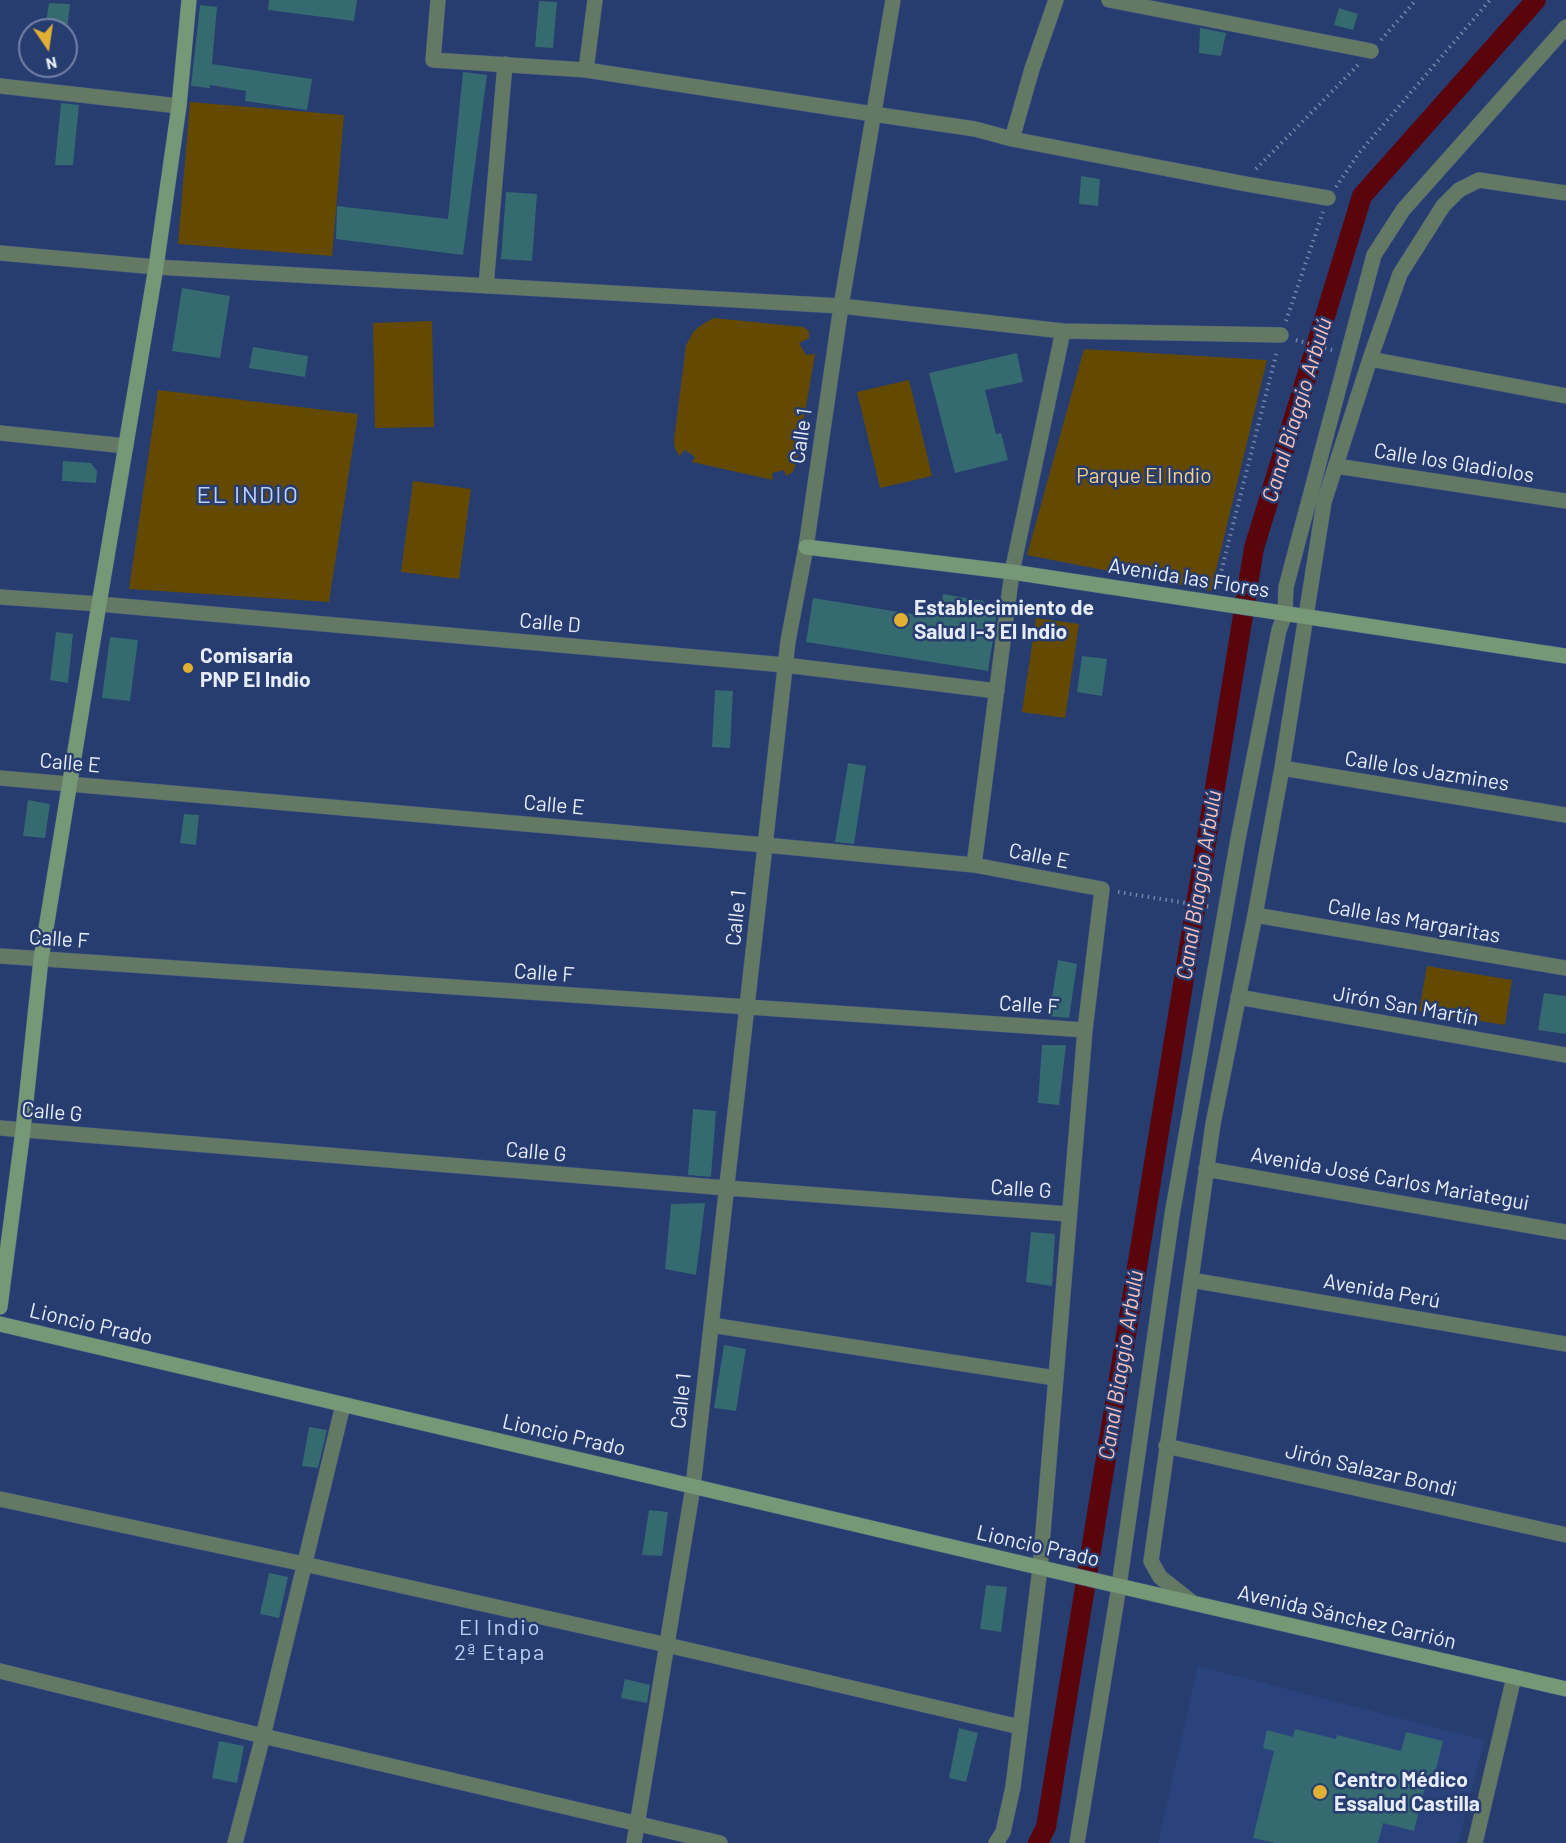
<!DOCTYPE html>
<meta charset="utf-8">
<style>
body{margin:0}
#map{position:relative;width:1566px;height:1843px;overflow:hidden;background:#273c6f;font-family:Barlow,sans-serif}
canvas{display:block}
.north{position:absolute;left:18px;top:18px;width:60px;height:60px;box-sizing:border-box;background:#273c6f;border:2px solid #7382a6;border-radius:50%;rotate:167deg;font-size:16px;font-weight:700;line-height:24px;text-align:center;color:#e6ecf9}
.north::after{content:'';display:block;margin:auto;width:21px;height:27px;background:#e1af34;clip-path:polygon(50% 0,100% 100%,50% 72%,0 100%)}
</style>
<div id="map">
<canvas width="1566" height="1843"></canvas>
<div class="north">N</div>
</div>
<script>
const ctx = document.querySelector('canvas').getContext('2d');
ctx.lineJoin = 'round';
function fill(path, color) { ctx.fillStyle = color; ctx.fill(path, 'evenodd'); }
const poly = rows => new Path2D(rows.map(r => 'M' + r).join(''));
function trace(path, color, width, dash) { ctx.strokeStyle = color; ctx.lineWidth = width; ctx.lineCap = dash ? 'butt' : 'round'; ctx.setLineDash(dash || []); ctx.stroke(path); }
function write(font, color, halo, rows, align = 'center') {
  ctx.font = font + ' Barlow,sans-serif'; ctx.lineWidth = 5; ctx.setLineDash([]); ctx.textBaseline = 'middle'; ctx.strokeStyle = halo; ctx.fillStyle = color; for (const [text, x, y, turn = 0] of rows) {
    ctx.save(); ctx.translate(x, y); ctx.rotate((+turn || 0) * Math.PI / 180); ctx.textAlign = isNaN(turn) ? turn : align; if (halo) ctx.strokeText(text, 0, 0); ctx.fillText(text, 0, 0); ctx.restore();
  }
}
const built = poly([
 [1198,1666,1484,1740,1458,1843,1158,1843]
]);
const green = poly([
 [190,102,344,115,332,256,178,244],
 [714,318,803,327,809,331,809,338,799,343,806,355,815,354,797,460,793,472,786,476,784,470,772,473,773,480,692,462,695,457,685,450,679,456,675,448,674,440,686,345,694,331,703,324],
 [432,321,434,427,375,428,373,323],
 [1084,349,1267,360,1211,591,1027,555],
 [909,380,932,476,880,488,857,392],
 [158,390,358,414,329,602,129,589],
 [413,481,471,489,459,579,401,572],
 [1036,618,1079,624,1065,718,1022,712],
 [1427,966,1512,980,1505,1025,1419,1011]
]);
const canal = poly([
 [1038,1843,1046,1827,1254,548,1362,196,1536,0]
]);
const building = poly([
 [269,0,357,0,354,21,268,10],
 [539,1,557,2,553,48,535,47],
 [49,3,70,4,67,30,45,30],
 [200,5,217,7,212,64,312,79,307,110,245,101,246,91,210,85,210,88,191,86],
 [1339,8,1358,14,1353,30,1334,25],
 [1200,28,1226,33,1221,56,1199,53],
 [463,72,487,75,463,255,336,239,337,206,448,219],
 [61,103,79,105,73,165,55,165],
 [1081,176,1100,179,1098,206,1079,204],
 [506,192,537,194,532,261,501,259],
 [182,288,230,296,220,358,172,351],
 [253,347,308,356,305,377,249,368],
 [1017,353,1023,382,985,390,996,434,1001,433,1008,460,955,473,929,373],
 [63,461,91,463,97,471,96,483,62,481],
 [943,594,984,601,982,610,997,613,988,671,806,642,813,598,924,616,926,603,941,605],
 [56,632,73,634,68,683,50,680],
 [110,637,138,640,130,701,102,698],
 [1082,656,1107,659,1102,696,1077,692],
 [715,690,733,691,730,748,712,747],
 [848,763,866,766,854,844,835,842],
 [28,800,50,804,45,838,23,836],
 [184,814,199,815,196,845,180,843],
 [1058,960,1077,964,1069,1018,1049,1016],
 [1544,993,1566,996,1566,1034,1538,1030],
 [1042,1045,1066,1045,1059,1105,1038,1103],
 [693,1109,716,1111,711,1177,688,1175],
 [705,1203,696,1275,665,1269,671,1204],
 [1031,1232,1055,1234,1052,1286,1026,1282],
 [724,1345,746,1349,736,1411,714,1408],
 [309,1427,327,1430,318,1468,302,1466],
 [649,1510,668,1512,662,1556,642,1555],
 [269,1573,288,1577,279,1618,260,1614],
 [986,1585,1007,1587,1001,1632,980,1629],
 [625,1679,650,1685,647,1703,621,1698],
 [959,1728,978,1733,966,1782,949,1778],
 [1295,1729,1336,1739,1337,1735,1401,1751,1406,1732,1443,1741,1434,1777,1428,1775,1414,1831,1383,1823,1378,1843,1275,1843,1253,1838,1274,1751,1263,1748,1267,1730,1293,1737],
 [219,1741,244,1746,237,1783,212,1778]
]);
const path = poly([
 [1381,40,1416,0],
 [1256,169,1358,65],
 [1336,187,1359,153,1490,0],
 [1286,321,1323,212],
 [1296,340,1332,350],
 [1217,588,1277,351],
 [1118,892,1211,907]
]);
const street = poly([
 [438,0,433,60,586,70,873,114,975,129,1012,139,1246,184,1328,198],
 [1109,0,1371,51],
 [586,70,595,0],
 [0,86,179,106],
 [1012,139,1032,69,1056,0],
 [0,253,156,267,841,306,1063,331,1281,335],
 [486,286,505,64],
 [1370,359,1566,396],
 [0,433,126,446],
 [1336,466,1566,501],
 [0,597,99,604,785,665,997,691],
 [1282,768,1566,815],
 [0,778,765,845,974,865,1102,889,1085,1030,1040,1568,1013,1787,1003,1832,996,1843],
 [974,865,1012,572,1063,331],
 [1255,915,1566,968],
 [0,956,1085,1030],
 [1238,997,1566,1055],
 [0,1128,727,1188,1069,1214],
 [1206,1169,1566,1232],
 [1191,1280,1566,1344],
 [711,1325,1055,1378],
 [1166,1446,1566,1535],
 [0,1499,304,1564,667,1645,1020,1727],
 [1193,1603,1160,1577,1151,1561,1213,1124,1255,915,1282,768,1324,502,1370,359,1400,274,1443,206,1459,190,1479,180,1566,193],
 [0,1671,263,1736,720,1843],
 [235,1843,263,1736,343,1405],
 [634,1843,693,1487,788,641,806,547,841,306,893,0],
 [1077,1843,1119,1586,1172,1215,1238,839,1279,630,1285,614,1286,587,1374,255,1403,210,1566,27],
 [1475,1843,1514,1677]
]);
const secondary = poly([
 [806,547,1012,572,1566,656],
 [0,1307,23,1130,41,959,99,604,156,267,179,106,189,0],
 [0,1324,1119,1586,1566,1689]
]);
const markers = [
 [901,620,8,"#e1af34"],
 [188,668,6,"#e1af34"],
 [1320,1792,8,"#e1af34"]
];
const streetNames = [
 ["Calle 1",801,436,-82],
 ["Calle los Gladiolos",1454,463,9],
 ["Avenida las Flores",1189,578,9],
 ["Calle D",550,623,5],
 ["Calle E",70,763,5],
 ["Calle los Jazmines",1427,771,9],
 ["Calle E",554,805,5],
 ["Calle E",1039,856,11],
 ["Calle 1",736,918,-84],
 ["Calle las Margaritas",1414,921,10],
 ["Calle F",59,939,4],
 ["Calle F",544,973,4],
 ["Calle F",1029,1005,4],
 ["Jirón San Martín",1406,1006,10],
 ["Calle G",52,1112,5],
 ["Calle G",536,1152,5],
 ["Avenida José Carlos Mariategui",1390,1179,10],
 ["Calle G",1021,1189,4],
 ["Avenida Perú",1382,1291,10],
 ["Lioncio Prado",91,1324,13],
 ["Calle 1",681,1401,-84],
 ["Lioncio Prado",564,1435,13],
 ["Jirón Salazar Bondi",1371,1470,13],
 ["Lioncio Prado",1038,1546,13],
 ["Avenida Sánchez Carrión",1347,1617,13]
];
const parkNames = [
 ["Parque El Indio",1144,476]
];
const poiNames = [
 ["Establecimiento de",914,608],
 ["Salud I-3 El Indio",914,632],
 ["Comisaría",200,656],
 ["PNP El Indio",200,680],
 ["Centro Médico",1334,1780],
 ["Essalud Castilla",1334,1804]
];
const waterNames = [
 ["Canal Biaggio Arbulú",1297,410,-73],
 ["Canal Biaggio Arbulú",1199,885,-81],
 ["Canal Biaggio Arbulú",1121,1365,-81]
];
const neighbourhoodNames = [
 ["El Indio",500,1628],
 ["2ª Etapa",500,1653]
];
const quarterNames = [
 ["EL INDIO",248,495]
];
fill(built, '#2b437d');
fill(green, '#644a01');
trace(canal, '#5a050b', 20);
fill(building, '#346a70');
trace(street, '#465885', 16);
trace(secondary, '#465885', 16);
trace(path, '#7685a8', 4, [1.5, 4.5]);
trace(street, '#637963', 15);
trace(secondary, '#769876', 15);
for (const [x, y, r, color] of markers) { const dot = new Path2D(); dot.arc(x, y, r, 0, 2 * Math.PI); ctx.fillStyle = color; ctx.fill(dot); trace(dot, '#273c6f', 2); }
write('21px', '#e6ecf9', '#273c6f', streetNames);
write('21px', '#f6d183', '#273c6f', parkNames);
write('bold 21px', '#e6ecf9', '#273c6f', poiNames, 'left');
write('italic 22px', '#fdc1bb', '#273c6f', waterNames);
ctx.letterSpacing = '1.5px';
write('22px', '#bdcef3', '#273c6f', neighbourhoodNames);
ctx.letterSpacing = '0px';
ctx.letterSpacing = '1.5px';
write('24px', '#bdcef3', '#273c6f', quarterNames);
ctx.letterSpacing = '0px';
</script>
